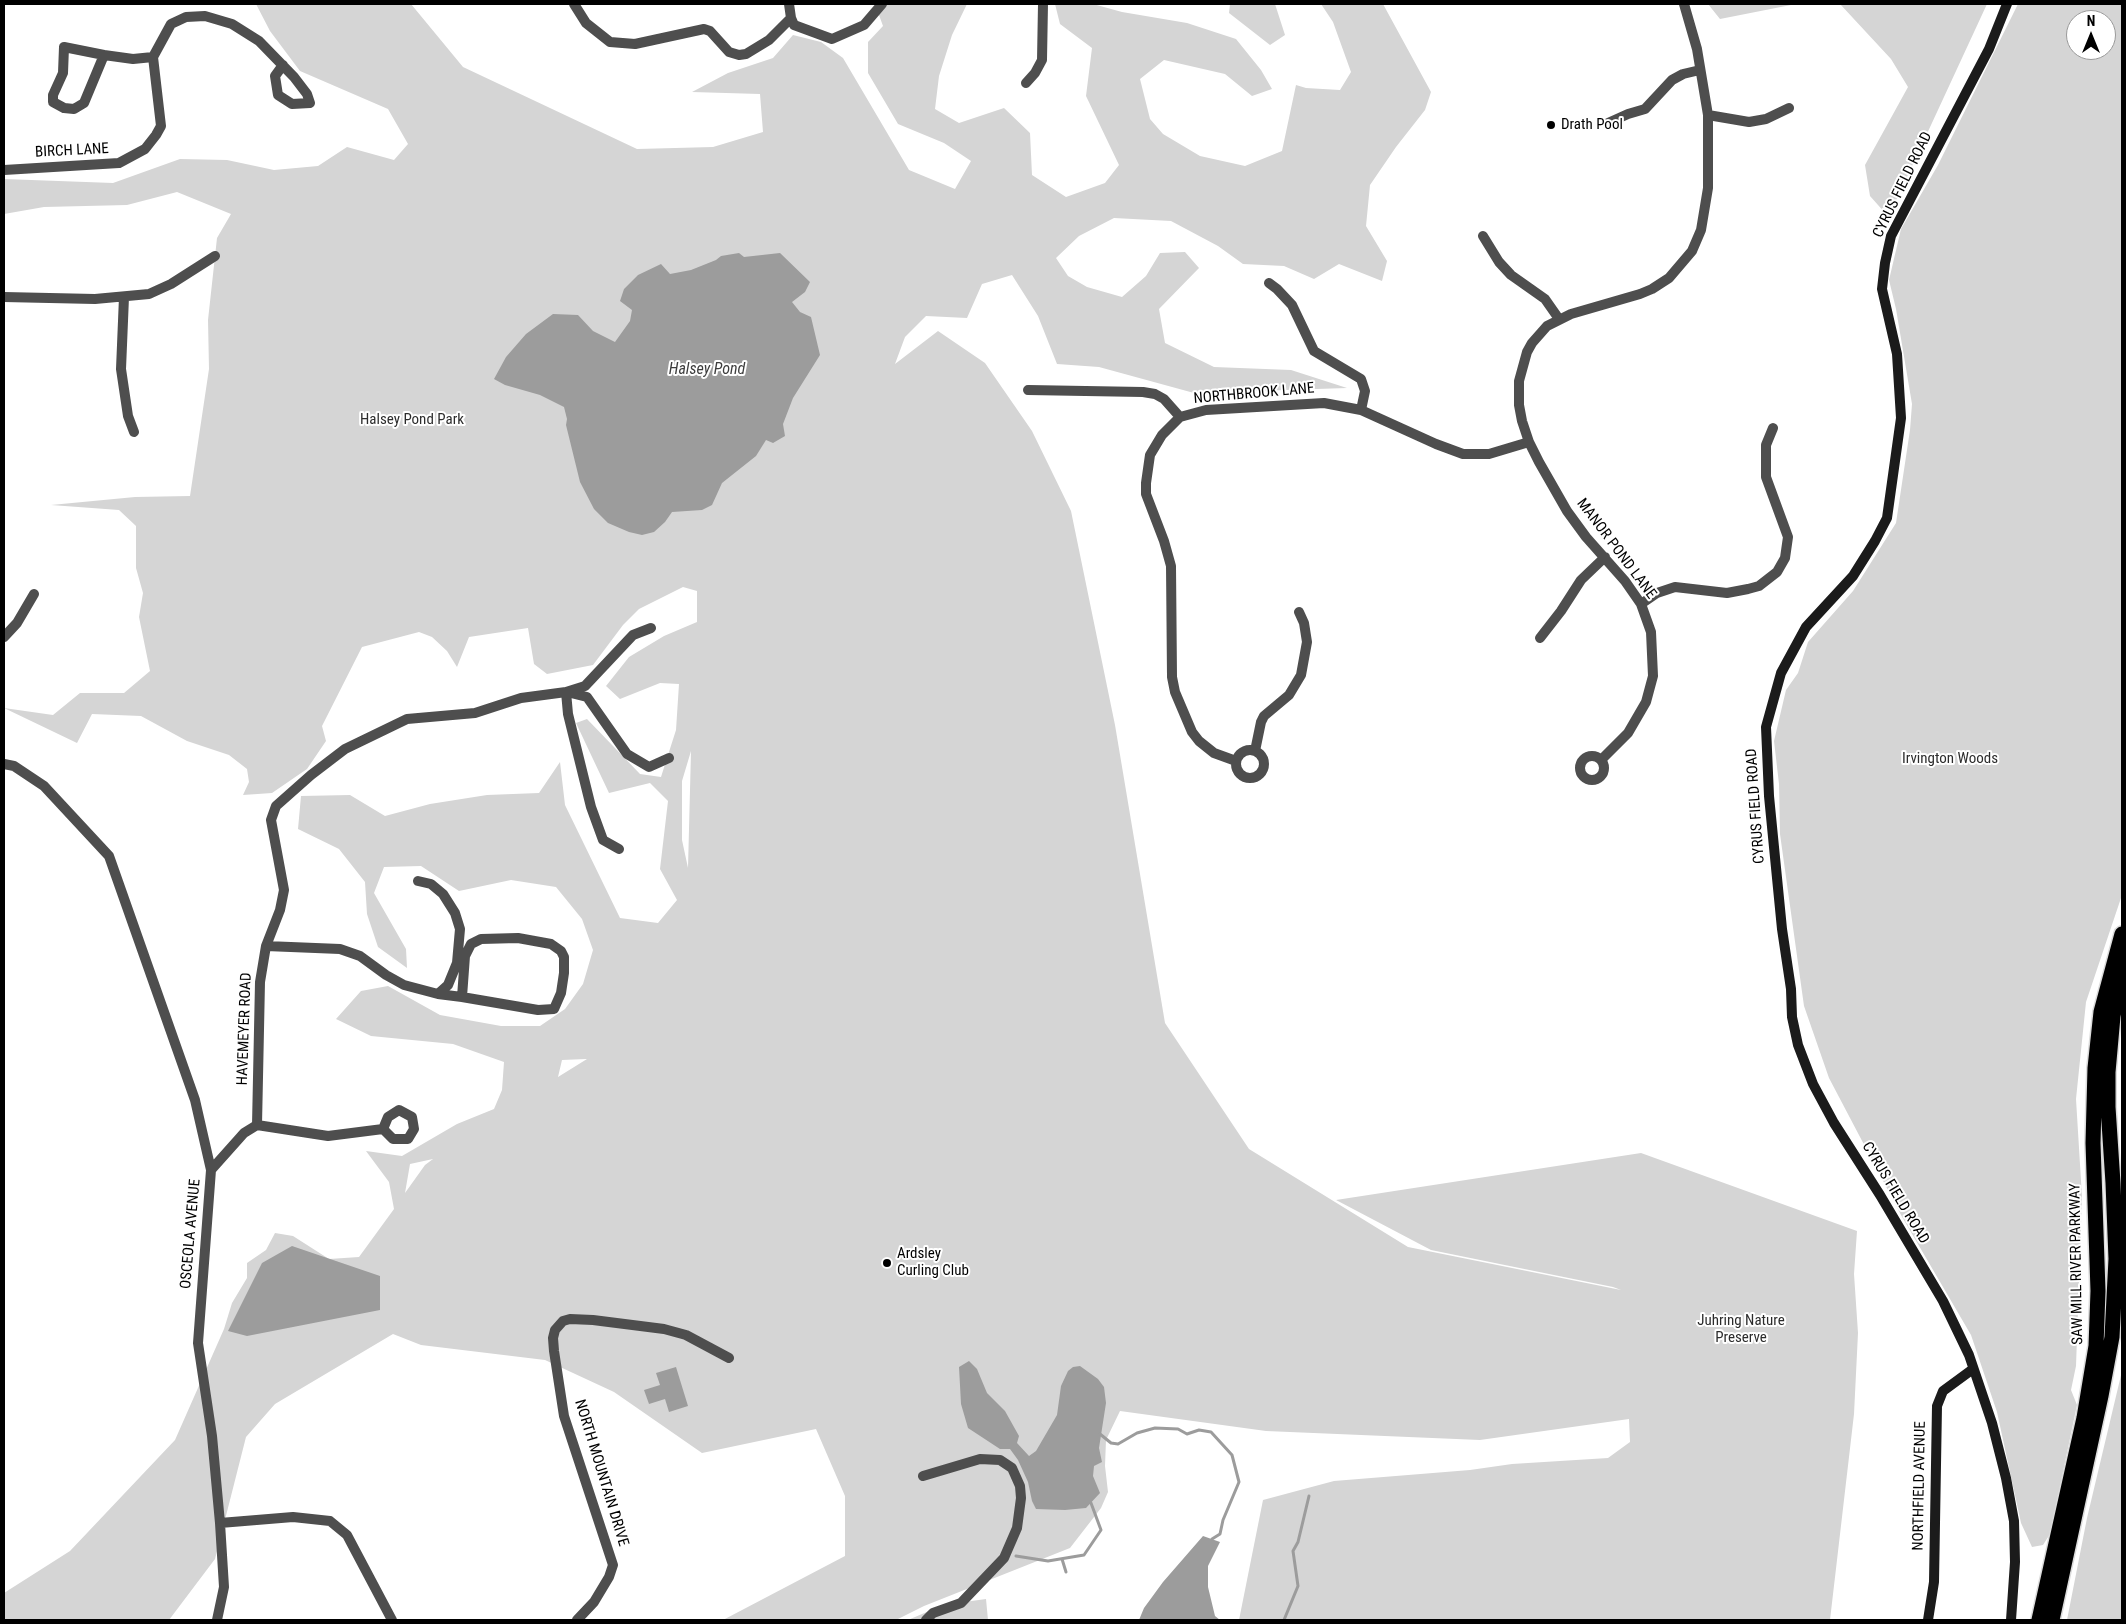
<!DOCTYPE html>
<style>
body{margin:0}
#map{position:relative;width:2126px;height:1624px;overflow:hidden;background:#fff;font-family:"Roboto Condensed",sans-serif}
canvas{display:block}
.frame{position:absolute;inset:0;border:5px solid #000;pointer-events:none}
.north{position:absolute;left:2066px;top:10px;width:50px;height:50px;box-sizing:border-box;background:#fff;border:1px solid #999;border-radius:50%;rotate:0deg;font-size:14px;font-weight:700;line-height:20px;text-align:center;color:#000}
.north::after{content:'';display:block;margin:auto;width:18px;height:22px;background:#000;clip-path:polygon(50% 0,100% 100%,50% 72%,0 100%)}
</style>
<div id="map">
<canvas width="2126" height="1624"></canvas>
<div class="frame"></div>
<div class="north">N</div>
</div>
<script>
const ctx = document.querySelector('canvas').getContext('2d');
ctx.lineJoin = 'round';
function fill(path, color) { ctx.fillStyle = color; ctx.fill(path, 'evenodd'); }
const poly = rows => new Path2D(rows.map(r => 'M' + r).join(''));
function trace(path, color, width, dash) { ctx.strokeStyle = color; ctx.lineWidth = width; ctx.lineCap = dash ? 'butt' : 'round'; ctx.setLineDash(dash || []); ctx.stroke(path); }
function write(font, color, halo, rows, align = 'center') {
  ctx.font = font + ' "Roboto Condensed",sans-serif'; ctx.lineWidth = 4; ctx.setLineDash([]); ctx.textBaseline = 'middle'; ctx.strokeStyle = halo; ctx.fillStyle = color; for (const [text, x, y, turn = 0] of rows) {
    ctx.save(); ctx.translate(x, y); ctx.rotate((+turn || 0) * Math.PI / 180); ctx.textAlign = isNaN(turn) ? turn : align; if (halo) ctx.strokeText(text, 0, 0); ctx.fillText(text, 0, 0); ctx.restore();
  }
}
const green = poly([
 [256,4,411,4,463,67,637,149,713,147,763,132,760,94,692,92,728,73,773,58,793,35,821,42,843,58,909,170,955,189,971,161,944,143,898,124,868,73,868,42,883,26,875,4,967,4,952,35,939,76,935,109,959,123,1004,108,1030,133,1032,175,1066,197,1105,183,1119,165,1086,96,1092,48,1060,24,1055,4,1093,4,1122,12,1187,23,1236,39,1261,70,1272,89,1252,96,1225,74,1164,60,1140,79,1150,119,1163,134,1200,156,1245,166,1282,151,1296,85,1306,88,1340,90,1351,72,1333,22,1321,4,1383,4,1431,92,1425,110,1396,147,1370,185,1366,226,1387,261,1382,281,1339,264,1314,279,1284,266,1243,264,1218,246,1171,221,1114,218,1079,236,1056,258,1068,276,1087,287,1122,297,1146,276,1160,253,1185,252,1199,268,1159,309,1165,343,1214,367,1291,370,1347,388,1194,393,1099,367,1057,364,1038,316,1012,275,982,284,967,318,926,316,905,337,895,364,938,331,985,363,1032,431,1071,511,1115,725,1165,1023,1249,1149,1408,1247,1621,1290,1613,1287,1431,1250,1336,1200,1641,1153,1857,1231,1854,1274,1858,1333,1854,1414,1830,1620,1239,1620,1263,1500,1334,1481,1470,1470,1512,1464,1608,1458,1630,1442,1629,1419,1480,1440,1266,1431,1120,1411,1106,1440,1105,1466,1108,1492,1101,1508,1070,1548,924,1606,896,1620,723,1620,845,1556,845,1496,816,1429,702,1453,614,1392,545,1360,421,1345,393,1334,275,1404,246,1437,215,1559,169,1620,4,1620,4,1593,70,1551,175,1440,224,1329,232,1303,247,1278,247,1263,266,1250,275,1233,293,1236,329,1259,359,1257,394,1209,389,1182,366,1151,402,1156,457,1124,494,1109,502,1090,504,1062,453,1044,371,1036,336,1019,361,991,388,986,440,1015,501,1026,540,1026,565,1009,583,984,593,950,582,919,556,887,511,880,459,891,421,866,384,867,374,893,406,949,407,968,378,947,367,914,365,882,339,849,298,829,301,796,350,795,385,816,430,804,487,795,539,793,560,762,565,805,620,918,658,923,677,900,660,869,668,801,650,783,609,793,576,723,587,719,640,774,661,777,676,730,679,684,660,683,620,699,606,686,629,657,664,636,697,622,697,591,683,587,639,609,623,625,593,665,547,674,534,664,528,628,469,637,457,667,447,651,432,637,419,632,362,647,322,726,326,741,307,769,272,793,243,795,249,782,247,769,229,755,187,741,141,716,92,714,77,743,4,708,53,715,80,693,124,693,150,671,139,617,143,593,136,568,136,526,119,510,51,505,135,497,190,496,209,369,208,320,217,238,231,214,177,192,127,205,44,207,4,214,4,179,113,183,180,159,227,160,274,170,318,166,347,147,394,160,408,144,388,109,300,71,270,31],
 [691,751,688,868,682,840,682,781],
 [586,1059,587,1059,558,1077,562,1060],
 [433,1159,425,1165,405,1193,410,1164],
 [1230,4,1275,4,1285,35,1270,45,1229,13],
 [1708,4,1796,4,1720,19],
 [1840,4,1987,4,1894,205,1886,214,1870,196,1865,165,1908,87,1891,59],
 [2018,4,2122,4,2122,895,2086,1002,2076,1099,2082,1197,2076,1366,2071,1390,2077,1405,2050,1534,2043,1545,2032,1547,2021,1523,1997,1412,1971,1335,1901,1215,1829,1078,1804,1006,1780,834,1779,784,1774,741,1786,690,1798,673,1808,642,1853,591,1896,523,1910,430,1912,404,1896,309,1889,280,1901,229,1938,165],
 [2076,20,2106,20,2106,50,2076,50],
 [2122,1371,2122,1620,2067,1620,2087,1518],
 [986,1599,988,1620,908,1620,943,1605]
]);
const water = poly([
 [739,253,744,257,780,253,810,282,805,292,792,302,800,312,811,317,820,355,793,398,783,424,785,436,773,443,766,440,756,456,722,483,712,505,702,510,672,512,665,522,654,532,642,535,629,532,608,523,594,509,580,482,566,425,567,419,564,407,540,395,505,385,494,379,506,357,526,334,553,314,578,315,593,331,615,342,630,321,632,310,620,301,624,289,638,275,661,264,670,274,691,270,716,260,721,256],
 [292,1246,380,1276,380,1310,247,1336,228,1331,262,1263],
 [969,1361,977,1369,987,1393,1005,1411,1019,1436,1017,1443,1029,1456,1036,1451,1057,1415,1061,1386,1068,1371,1073,1367,1080,1366,1098,1379,1104,1387,1106,1403,1099,1448,1102,1462,1094,1466,1093,1476,1100,1493,1086,1508,1065,1510,1036,1509,1032,1501,1028,1482,1018,1460,1010,1449,1000,1449,968,1428,961,1404,959,1367],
 [676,1367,688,1406,669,1412,665,1399,649,1404,644,1390,660,1385,656,1373],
 [1203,1536,1220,1542,1208,1566,1208,1587,1215,1616,1220,1620,1139,1620,1144,1608,1163,1582]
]);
const stream = poly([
 [1100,1434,1111,1443,1118,1444,1137,1433,1155,1428,1178,1429,1187,1434,1199,1430,1211,1432,1232,1455,1239,1482,1223,1520,1220,1534,1212,1539],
 [1016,1556,1048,1561,1084,1555,1101,1530,1091,1503],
 [1062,1559,1066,1572],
 [1284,1620,1298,1586,1293,1551,1298,1542,1309,1496]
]);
const street = poly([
 [574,4,586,23,610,42,635,44,704,29,710,31,729,52,739,55,746,54,769,40,791,18],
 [789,4,791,18,794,25,832,39,864,25,882,4],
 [64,47,104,55,84,103,74,109,64,108,53,102,53,95,63,73,64,47],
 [104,55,133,59,153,57],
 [1026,83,1035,73,1042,60,1043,4],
 [1708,115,1749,122,1766,119,1789,108],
 [1608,123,1628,114,1645,109,1672,80,1683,74,1700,70],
 [4,170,119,163,145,149,156,135,161,126,153,57,171,24,186,17,205,16,232,24,259,41,294,77,307,94,310,103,292,104,278,95,275,76,283,65],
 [1483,236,1499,262,1511,275,1545,299,1559,319],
 [1269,283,1277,289,1292,305,1314,351,1361,379,1365,391,1361,410],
 [4,297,95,299,149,294,171,284,215,256],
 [124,297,121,369,128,416,134,432],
 [1028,390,1143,392,1155,394,1164,399,1180,417],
 [1641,604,1657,593,1675,587,1727,593,1748,589,1759,586,1777,572,1785,558,1788,537,1766,477,1766,445,1773,428],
 [4,637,17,623,34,594],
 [1540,638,1561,611,1581,580,1605,557],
 [566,692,568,714,591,807,603,840,619,849],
 [567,692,587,697,627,754,649,767,669,758],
 '1236 764a14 14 0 1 1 28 0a14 14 0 1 1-28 0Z',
 [1255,751,1261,722,1264,716,1289,695,1301,675,1307,642,1304,623,1299,612],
 '1580 768a12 12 0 1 1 24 0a12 12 0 1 1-24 0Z',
 [1601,760,1628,733,1646,702,1653,676,1651,632,1641,604,1625,581,1586,537,1567,511,1539,462,1529,442,1522,421,1519,405,1519,381,1527,352,1532,343,1547,326,1571,314,1640,294,1652,289,1669,278,1692,251,1701,230,1708,188,1708,115,1697,49,1684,4],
 [1236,761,1214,753,1199,741,1192,732,1175,692,1172,677,1171,566,1164,541,1146,494,1146,483,1150,455,1162,435,1180,417,1206,410,1324,403,1361,410,1436,444,1463,454,1489,454,1529,442],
 [4,764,14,766,44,786,109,856,195,1100,211,1170,198,1343,212,1436,220,1523,224,1587,217,1620],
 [418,881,431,884,443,894,455,913,460,929,457,963,448,985,438,994],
 [518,938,551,944,561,951,564,957,564,973,561,993,554,1009,538,1010,462,997,465,956,471,944,481,939,518,938],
 [266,946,340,949,360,956,386,975,404,985,438,994,462,997],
 [257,1125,328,1136,383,1129,388,1117,399,1110,412,1117,414,1129,408,1139,393,1139,383,1129],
 [211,1170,244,1133,257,1125,260,982,266,946,280,910,284,890,271,820,276,806,311,775,345,749,407,719,475,713,521,698,566,692,585,686,633,635,651,628],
 [923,1476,980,1459,1000,1460,1012,1468,1020,1486,1021,1498,1017,1528,1004,1558,961,1603,933,1613,926,1620],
 [220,1523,293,1517,330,1521,347,1535,392,1620],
 [577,1620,594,1602,609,1577,613,1565,564,1416,554,1351,553,1338,555,1330,563,1321,570,1319,593,1320,664,1329,686,1335,729,1358]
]);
const secondary = poly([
 [2007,4,1989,49,1891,236,1885,263,1882,289,1897,354,1901,418,1887,518,1875,541,1853,576,1806,627,1781,673,1766,727,1769,796,1782,929,1791,989,1792,1017,1798,1045,1813,1084,1834,1123,1880,1195,1943,1301,1969,1355,1992,1423,2006,1478,2014,1521,2015,1562,2011,1620],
 [1928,1620,1934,1582,1937,1406,1943,1391,1973,1369]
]);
const highway = poly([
 [2039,1620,2084,1418,2096,1346,2098,1291,2093,1143,2095,1068,2101,1012,2122,934],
 [2052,1620,2101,1396,2112,1337,2116,1259,2113,1183,2108,1107,2108,1072,2113,1016,2122,974]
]);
const markers = [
 [1551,125,5,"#000"],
 [887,1263,5,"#000"]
];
const poiNames = [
 ["Drath Pool",1561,125],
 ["Ardsley",897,1254],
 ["Curling Club",897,1271]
];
const streetNames = [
 ["BIRCH LANE",72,151,-3],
 ["CYRUS FIELD ROAD",1903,185,-64],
 ["NORTHBROOK LANE",1254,394,-5],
 ["MANOR POND LANE",1616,549,53],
 ["CYRUS FIELD ROAD",1756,806,-94],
 ["HAVEMEYER ROAD",245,1029,-88],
 ["CYRUS FIELD ROAD",1895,1193,59],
 ["OSCEOLA AVENUE",191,1234,-85],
 ["SAW MILL RIVER PARKWAY",2077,1264,-91],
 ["NORTH MOUNTAIN DRIVE",601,1473,73],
 ["NORTHFIELD AVENUE",1920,1486,-89]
];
const parkNames = [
 ["Halsey Pond Park",412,420],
 ["Irvington Woods",1950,759],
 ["Juhring Nature",1741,1321],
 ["Preserve",1741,1338]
];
const waterNames = [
 ["Halsey Pond",707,370]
];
fill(green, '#d5d5d5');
fill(water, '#9c9c9c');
trace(stream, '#9c9c9c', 3);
trace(highway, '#dbdbdb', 18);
trace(street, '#4e4e4e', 10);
trace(secondary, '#1b1b1b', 10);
trace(highway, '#000', 15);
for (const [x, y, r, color] of markers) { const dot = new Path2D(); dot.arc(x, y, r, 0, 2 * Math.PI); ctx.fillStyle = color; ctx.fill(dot); trace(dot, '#fff', 2); }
write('15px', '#000', '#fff', poiNames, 'left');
write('15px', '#000', '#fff', streetNames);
write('15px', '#2c2c2c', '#fff', parkNames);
write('italic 16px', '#3d3d3d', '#fff', waterNames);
</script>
